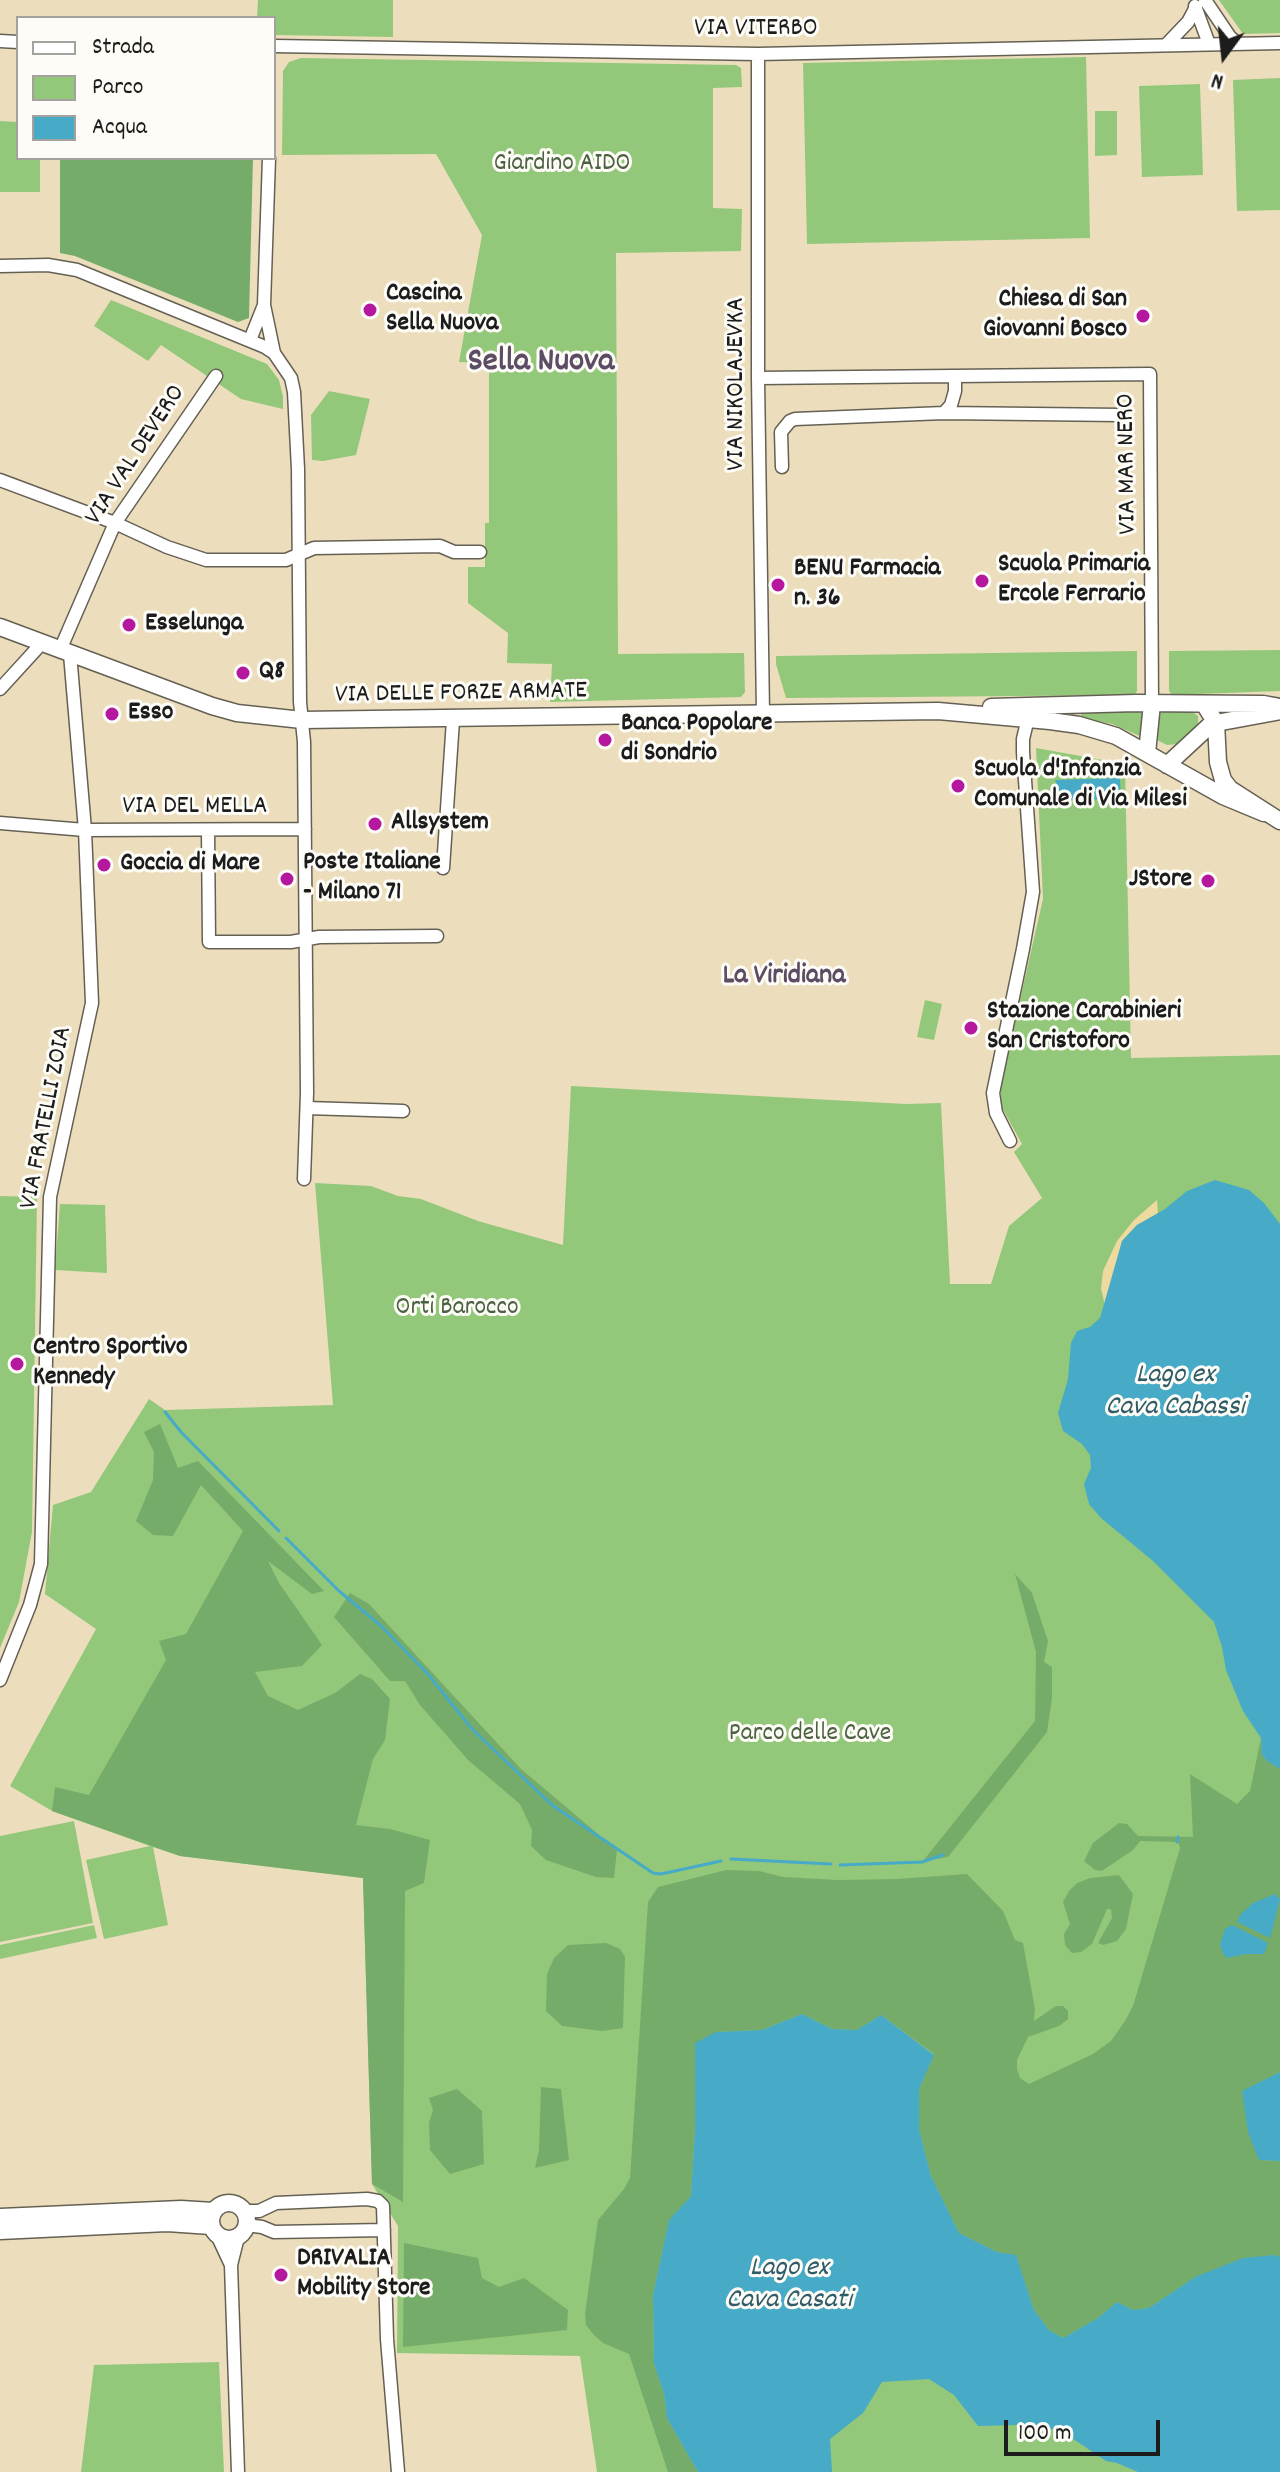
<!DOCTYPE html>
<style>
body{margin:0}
#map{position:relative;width:1280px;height:2472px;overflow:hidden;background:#ecdebc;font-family:Dekko,sans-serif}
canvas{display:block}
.legend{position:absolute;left:16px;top:16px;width:260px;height:144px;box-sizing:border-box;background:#fdfcf7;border:2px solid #a3a29f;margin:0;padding:10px 14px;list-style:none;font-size:24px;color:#1c1c1c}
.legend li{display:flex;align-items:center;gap:16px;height:40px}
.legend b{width:40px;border:2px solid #a3a29f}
.north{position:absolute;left:1184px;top:16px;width:80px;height:80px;-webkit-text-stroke:6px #fdfcf7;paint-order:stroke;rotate:195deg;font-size:22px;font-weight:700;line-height:32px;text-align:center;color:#1c1c1c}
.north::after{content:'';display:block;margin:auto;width:28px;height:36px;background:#1c1c1c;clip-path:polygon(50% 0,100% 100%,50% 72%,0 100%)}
.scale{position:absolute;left:1004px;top:2420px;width:156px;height:36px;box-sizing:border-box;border:4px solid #1c1c1c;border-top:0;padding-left:10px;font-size:24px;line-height:28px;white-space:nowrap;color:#1c1c1c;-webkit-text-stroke:6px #fdfcf7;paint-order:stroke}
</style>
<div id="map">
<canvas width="1280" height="2472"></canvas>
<ul class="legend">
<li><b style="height:10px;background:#fff"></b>Strada</li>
<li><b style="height:22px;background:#93c87a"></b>Parco</li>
<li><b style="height:22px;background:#47aac6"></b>Acqua</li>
</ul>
<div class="north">N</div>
<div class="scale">100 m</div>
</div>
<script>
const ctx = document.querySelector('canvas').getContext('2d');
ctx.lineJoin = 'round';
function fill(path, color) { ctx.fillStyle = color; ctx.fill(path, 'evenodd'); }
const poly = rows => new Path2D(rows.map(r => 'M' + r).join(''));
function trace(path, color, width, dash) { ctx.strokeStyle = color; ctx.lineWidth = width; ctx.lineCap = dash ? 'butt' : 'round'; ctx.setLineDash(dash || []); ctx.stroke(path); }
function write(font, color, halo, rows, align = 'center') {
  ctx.font = font + ' Dekko,sans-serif'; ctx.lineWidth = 6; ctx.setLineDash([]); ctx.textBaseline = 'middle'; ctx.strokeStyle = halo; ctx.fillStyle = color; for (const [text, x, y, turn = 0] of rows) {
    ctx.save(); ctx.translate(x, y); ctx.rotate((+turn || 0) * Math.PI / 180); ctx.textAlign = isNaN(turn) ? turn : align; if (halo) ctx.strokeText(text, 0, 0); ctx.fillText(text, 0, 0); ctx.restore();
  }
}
const green = poly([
 [258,0,393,0,393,37,274,35,274,18,257,18],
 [1219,0,1280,0,1280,33,1243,34],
 [1086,57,1090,238,807,244,803,63],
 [301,58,736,65,741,68,742,87,713,88,713,208,742,209,741,251,616,253,618,654,744,653,745,692,741,697,550,702,552,664,507,663,508,633,468,603,468,567,485,567,485,523,489,523,489,363,459,362,482,235,436,154,282,155,283,71,289,62],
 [1280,78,1280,210,1237,211,1233,80],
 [1200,84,1203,175,1142,177,1139,86],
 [1095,111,1117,111,1117,155,1095,156],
 [0,121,18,122,18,158,40,158,40,192,0,192],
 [111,300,267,364,279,380,283,397,283,409,241,399,161,345,148,361,94,326],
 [329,391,370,399,356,455,323,461,312,460,311,415],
 [1280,650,1280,691,1172,695,1169,691,1169,651],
 [1137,651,1137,691,1134,695,786,698,776,664,776,656],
 [1139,710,1146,711,1142,737,1112,724,1081,718,1081,711],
 [1167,710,1191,711,1198,716,1198,725,1184,741,1177,744,1167,745,1155,739,1159,714],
 [1036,748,1125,764,1131,1058,1280,1055,1280,2472,597,2472,580,2356,397,2353,398,2226,372,2184,363,1878,180,1856,153,1847,168,1925,104,1939,86,1860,150,1846,52,1811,10,1786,96,1629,45,1594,53,1505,91,1492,149,1399,165,1410,333,1405,315,1183,371,1186,398,1196,421,1199,478,1221,563,1245,571,1086,906,1104,941,1103,950,1284,991,1284,1009,1226,1042,1198,1014,1152,1022,1144,1001,1106,1001,1083,1043,899],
 [925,1000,942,1004,934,1040,917,1037],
 [0,1196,37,1197,32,1532,19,1602,0,1648],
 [60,1204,105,1205,107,1273,55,1270],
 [74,1821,93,1923,0,1942,0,1836],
 [94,1925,97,1938,0,1959,0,1945],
 [219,2362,224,2472,81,2472,94,2365]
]);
const forest = poly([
 [60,158,253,158,249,318,238,322,75,256,60,253],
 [160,1424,178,1468,198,1461,324,1591,312,1594,268,1561,279,1583,322,1645,302,1666,255,1672,268,1696,298,1710,335,1693,360,1674,372,1679,390,1699,385,1740,373,1759,356,1825,390,1829,430,1840,424,1883,405,1891,403,2202,372,2184,363,1878,180,1856,52,1811,55,1787,89,1795,166,1660,159,1641,186,1634,243,1531,201,1485,173,1536,153,1535,136,1521,153,1480,154,1452,144,1432],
 [1015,1574,1032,1593,1048,1641,1044,1662,1052,1667,1052,1698,1047,1732,948,1857,923,1861,1035,1721,1036,1652],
 [350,1593,369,1604,521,1769,617,1850,614,1878,596,1877,546,1860,531,1846,532,1830,520,1804,468,1760,420,1705,405,1681,390,1681,334,1617],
 [1261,1738,1262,1755,1267,1761,1280,1769,1280,2072,1242,2092,1259,2160,1280,2161,1280,2257,1275,2255,1195,2277,1149,2308,1133,2310,1117,2302,1098,2318,1063,2338,1049,2330,1034,2310,1016,2256,997,2252,959,2233,931,2176,919,2129,919,2089,934,2054,881,2015,857,2030,832,2029,802,2014,762,2030,716,2032,695,2130,691,2196,669,2221,653,2295,654,2363,664,2394,667,2418,698,2472,668,2472,629,2354,603,2343,594,2335,586,2325,585,2314,598,2220,624,2189,630,2178,648,1902,658,1887,726,1870,759,1871,783,1877,838,1880,897,1879,967,1874,1003,1911,1015,1940,1023,1943,1035,2009,1034,2021,1056,2006,1063,2006,1068,2011,1068,2019,1059,2026,1028,2037,1017,2060,1017,2069,1020,2078,1029,2084,1093,2054,1111,2041,1125,2021,1133,2006,1180,1848,1178,1842,1140,1841,1133,1850,1102,1871,1095,1870,1084,1861,1093,1843,1119,1823,1127,1824,1138,1836,1193,1837,1190,1774,1237,1804,1250,1791],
 [1119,1875,1133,1894,1126,1929,1117,1941,1103,1945,1098,1943,1112,1918,1111,1909,1107,1909,1092,1944,1081,1952,1072,1953,1065,1945,1064,1934,1070,1924,1063,1902,1069,1891,1077,1883,1090,1878],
 [606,1943,620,1949,625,1957,623,2028,602,2031,562,2026,546,2011,547,1974,554,1958,568,1945],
 [541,2087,561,2089,569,2160,535,2168,539,2150],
 [457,2089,482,2111,484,2164,450,2174,430,2150,429,2123,433,2110,429,2098],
 [404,2243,478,2258,482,2278,499,2287,524,2278,568,2310,567,2330,403,2347]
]);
const sand = poly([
 [1157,1200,1158,1214,1137,1225,1122,1241,1105,1306,1101,1288,1103,1271,1117,1241,1134,1220]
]);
const water = poly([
 [1120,778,1121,799,1063,800,1055,780],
 [1215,1180,1249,1190,1264,1203,1280,1224,1280,1769,1267,1761,1262,1755,1261,1738,1243,1711,1226,1670,1222,1647,1214,1622,1153,1561,1101,1518,1089,1504,1084,1484,1091,1468,1090,1455,1082,1444,1063,1431,1058,1413,1068,1379,1071,1343,1077,1331,1090,1327,1100,1318,1122,1241,1137,1225,1165,1209,1187,1191],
 [1275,1894,1280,1899,1270,1938,1237,1922,1240,1915,1253,1903],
 [1232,1925,1268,1943,1264,1954,1245,1954,1228,1958,1223,1954,1220,1944,1225,1929],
 [802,2014,832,2029,857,2030,881,2015,934,2055,919,2089,919,2129,931,2176,959,2233,997,2252,1016,2255,1034,2310,1049,2330,1063,2338,1098,2318,1117,2302,1133,2310,1149,2308,1195,2277,1243,2258,1275,2255,1280,2257,1280,2472,1138,2472,1117,2463,1106,2461,1060,2430,1016,2425,978,2426,954,2395,929,2379,882,2382,863,2413,830,2439,832,2472,698,2472,667,2418,664,2394,654,2363,653,2295,669,2220,691,2196,695,2130,695,2043,716,2032,762,2030],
 [1280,2072,1280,2161,1259,2160,1248,2132,1242,2091]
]);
const stream = poly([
 [165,1412,181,1432,279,1531],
 [286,1538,339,1591,380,1625,427,1673,472,1729,552,1805,653,1873,661,1874,721,1861],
 [1177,1842,1178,1837],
 [731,1859,831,1864],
 [840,1865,922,1862,943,1855]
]);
const minor = poly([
 [1205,0,1230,37,1238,44],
 [1195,6,1209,44],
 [0,41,18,42],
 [1167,44,1188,22,1196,7],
 [274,46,758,54,1280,43],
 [758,54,758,378,763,713],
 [269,158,264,305,274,353],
 [0,266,48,265,77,270,265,347,274,353,291,378,294,392,298,469,300,702,304,742,307,1093,304,1179],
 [250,340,264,305],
 [758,378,1150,374,1152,704],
 [944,413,1121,415],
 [782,467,781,432,790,421,795,419,944,413,951,405,955,391,955,377],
 [0,480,115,523,167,547,206,560,286,560,314,548,440,546,454,552,480,552],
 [60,650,115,523,216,376],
 [0,689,42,643],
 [0,823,85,830,305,829],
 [208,830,209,942,291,942,319,937,437,936],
 [443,868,453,720],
 [307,1108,403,1111],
 [1010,1141,996,1113,993,1093,1023,949,1033,892,1023,752,1023,739,1028,718],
 [0,1680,30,1605,41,1564,50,1197,92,1003,85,830,70,654],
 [244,2211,259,2211,276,2203,367,2199,378,2201,383,2206,387,2339,398,2472],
 [246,2225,262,2227,274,2232,384,2230],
 [217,2235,231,2265],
 [238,2472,231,2265,238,2237]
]);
const tertiary = poly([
 [0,627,212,706,237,713,302,720,938,711,1050,721,1079,725,1116,736,1223,796,1264,813],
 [1204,704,1216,723,1218,762,1223,780,1230,789,1280,821],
 [991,707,1136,703,1263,704,1280,707],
 [1147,753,1152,704],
 [1167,765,1208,727,1216,723,1280,711],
 '211 2221a18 18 0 1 1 36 0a18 18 0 1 1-36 0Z',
 [0,2217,181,2209,213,2211],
 [0,2231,167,2223,211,2226]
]);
const markers = [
 [370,310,8,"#b5179e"],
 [1143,316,8,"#b5179e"],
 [982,581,8,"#b5179e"],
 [778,585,8,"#b5179e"],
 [129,625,8,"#b5179e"],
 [243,673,8,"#b5179e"],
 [112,714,8,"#b5179e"],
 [605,740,8,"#b5179e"],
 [958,786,8,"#b5179e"],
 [375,824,8,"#b5179e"],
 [104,865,8,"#b5179e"],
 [287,879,8,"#b5179e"],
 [1208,881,8,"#b5179e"],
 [971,1028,8,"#b5179e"],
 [17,1364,8,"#b5179e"],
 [281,2275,8,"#b5179e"]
];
const streetNames = [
 ["VIA VITERBO",756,30],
 ["VIA NIKOLAJEVKA",738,384,-90],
 ["VIA VAL DEVERO",137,456,-57],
 ["VIA MAR NERO",1129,464,-91],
 ["VIA DELLE FORZE ARMATE",461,695,-1],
 ["VIA DEL MELLA",195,808],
 ["VIA FRATELLI ZOIA",48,1118,-79]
];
const parkNames = [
 ["Giardino AIDO",562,165],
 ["Orti Barocco",457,1309],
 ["Parco delle Cave",810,1735]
];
const poiNames = [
 ["Cascina",386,295],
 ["Sella Nuova",386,325],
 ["Chiesa di San",1127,301,"right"],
 ["Giovanni Bosco",1127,331,"right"],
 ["Scuola Primaria",998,566],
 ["Ercole Ferrario",998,596],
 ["BENU Farmacia",794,570],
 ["n. 36",794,600],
 ["Esselunga",145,625],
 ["Q8",259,673],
 ["Esso",128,714],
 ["Banca Popolare",621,725],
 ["di Sondrio",621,755],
 ["Scuola d'Infanzia",974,771],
 ["Comunale di Via Milesi",974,801],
 ["Allsystem",391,824],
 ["Poste Italiane",303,864],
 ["- Milano 71",303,894],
 ["Goccia di Mare",120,865],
 ["JStore",1192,881,"right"],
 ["Stazione Carabinieri",987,1013],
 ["San Cristoforo",987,1043],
 ["Centro Sportivo",33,1349],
 ["Kennedy",33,1379],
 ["DRIVALIA",297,2260],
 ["Mobility Store",297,2290]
];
const neighbourhoodNames = [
 ["La Viridiana",784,978]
];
const waterNames = [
 ["Lago ex",1175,1377],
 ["Cava Cabassi",1175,1409],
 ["Lago ex",789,2270],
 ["Cava Casati",789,2302]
];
const districtNames = [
 ["Sella Nuova",541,364]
];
fill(green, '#93c87a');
fill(forest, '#76ac6a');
fill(sand, '#eeda9e');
fill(water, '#47aac6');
trace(stream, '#47aac6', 3);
trace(minor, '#656054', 15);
trace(tertiary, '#656054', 19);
trace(minor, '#fff', 12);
trace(tertiary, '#fff', 16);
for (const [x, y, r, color] of markers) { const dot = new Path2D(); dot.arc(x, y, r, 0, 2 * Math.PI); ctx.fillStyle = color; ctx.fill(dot); trace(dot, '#fdfcf7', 3); }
write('26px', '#1c1c1c', '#fdfcf7', streetNames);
write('26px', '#4c6142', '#fdfcf7', parkNames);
write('bold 26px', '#1c1c1c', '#fdfcf7', poiNames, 'left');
write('bold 28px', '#5c4d65', '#fdfcf7', neighbourhoodNames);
write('italic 28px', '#2f5c68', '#fdfcf7', waterNames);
write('bold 34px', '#5c4d65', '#fdfcf7', districtNames);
</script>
